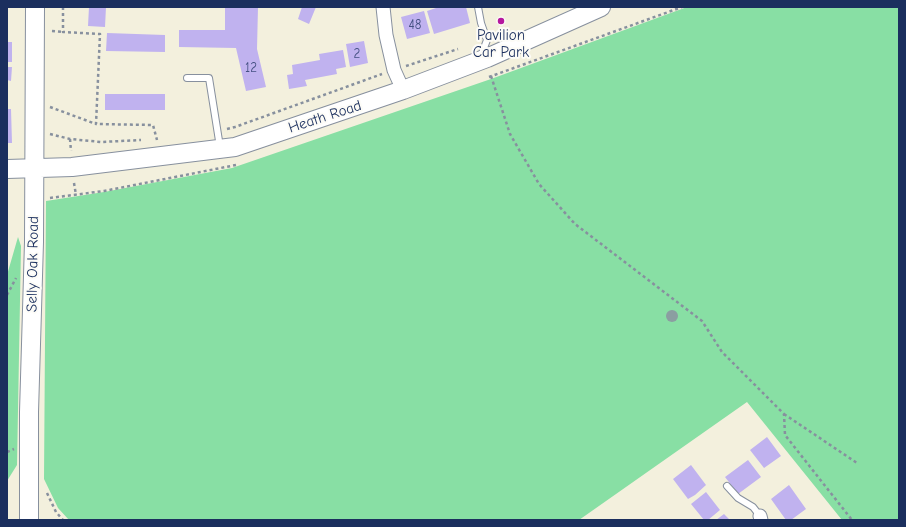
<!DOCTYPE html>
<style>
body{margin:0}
#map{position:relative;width:906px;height:527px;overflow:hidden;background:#f3f0dd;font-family:"Comic Neue",sans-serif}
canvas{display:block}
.frame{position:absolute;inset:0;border:8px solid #1b2f5e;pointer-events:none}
</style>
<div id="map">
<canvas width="906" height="527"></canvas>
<div class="frame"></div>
</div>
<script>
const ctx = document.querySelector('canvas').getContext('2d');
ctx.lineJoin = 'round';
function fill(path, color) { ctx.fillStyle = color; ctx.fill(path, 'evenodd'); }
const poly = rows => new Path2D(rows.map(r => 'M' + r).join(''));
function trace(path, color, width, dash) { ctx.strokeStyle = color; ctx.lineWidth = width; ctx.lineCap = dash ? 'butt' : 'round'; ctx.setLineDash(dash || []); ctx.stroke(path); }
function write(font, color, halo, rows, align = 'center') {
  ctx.font = font + ' "Comic Neue",sans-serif'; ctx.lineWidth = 4; ctx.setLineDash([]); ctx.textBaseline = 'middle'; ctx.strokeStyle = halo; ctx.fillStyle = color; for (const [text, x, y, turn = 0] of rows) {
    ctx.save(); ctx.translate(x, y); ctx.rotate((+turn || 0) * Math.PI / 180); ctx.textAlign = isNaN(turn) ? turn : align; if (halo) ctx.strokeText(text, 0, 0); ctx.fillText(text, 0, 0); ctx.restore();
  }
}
const green = poly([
 [687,7,899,7,899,520,842,520,747,402,579,520,69,520,58,508,44,479,46,201,104,192,232,168,491,79],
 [18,237,21,246,17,465,7,481,7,275]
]);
const building = poly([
 [89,7,106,7,105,27,88,26],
 [225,7,258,7,257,49,266,87,246,91,236,48,179,47,179,30,225,30],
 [302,7,316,7,309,24,298,19],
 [439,7,466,7,470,23,434,34,427,11],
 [424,11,430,33,407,39,401,17],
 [107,33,165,35,165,52,106,51],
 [364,41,368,63,350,67,346,44],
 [7,42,12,42,12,62,7,62],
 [343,50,346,67,336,69,337,74,305,80,307,86,289,89,287,75,293,74,292,65,320,60,319,54],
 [7,67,12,67,11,81,7,80],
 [105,94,165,94,165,110,105,110],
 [7,109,11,109,12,143,7,143],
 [767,437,781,456,764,468,750,450],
 [748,460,761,477,738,494,725,477],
 [691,465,706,485,695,495,688,499,673,479],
 [789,485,806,509,791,520,786,520,771,499],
 [706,492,720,510,708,520,704,520,691,504],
 [724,514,730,520,716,520]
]);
const path = poly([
 [63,7,63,32,100,34,96,124,153,125,157,140],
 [52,31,63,32],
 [406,66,458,49],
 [491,76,510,134,539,184,575,224,702,321,722,352,784,414,785,435,852,520],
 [489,77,682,7],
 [50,107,96,124],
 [227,129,235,127,382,74],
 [50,134,70,139,101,142,141,140],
 [70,139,71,151],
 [74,183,76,195],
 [50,198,104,191,236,165],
 [7,295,16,278],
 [784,414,857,463],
 [7,452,14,449],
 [47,493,56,512,63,520]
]);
const lane = poly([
 [478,7,481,23,487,40,481,56],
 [187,78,209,78,220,147],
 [727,486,738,498,753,507,760,516]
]);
const street = poly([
 [383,7,386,35,394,70,403,90],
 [760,516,761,520]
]);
const secondary = poly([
 [7,169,72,167,235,147,403,90,487,58,601,7],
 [29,520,29,412,34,242,35,7]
]);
const trees = [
 [672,316]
];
const markers = [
 [501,21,4,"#b5179e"]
];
const numberNames = [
 ["48",415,25],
 ["2",357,54],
 ["12",251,68]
];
const poiNames = [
 ["Pavilion",501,36],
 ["Car Park",501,53]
];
const streetNames = [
 ["Heath Road",325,117,-18],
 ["Selly Oak Road",33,264,-89]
];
fill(green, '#88dfa4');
fill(building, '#c0b2ef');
trace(lane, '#87909e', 8);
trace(street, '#87909e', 15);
trace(secondary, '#87909e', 20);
trace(path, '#87909e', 2.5, [3, 3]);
trace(lane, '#fff', 6);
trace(street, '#fff', 13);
trace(secondary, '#fff', 18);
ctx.fillStyle = '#8b9ea1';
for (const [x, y] of trees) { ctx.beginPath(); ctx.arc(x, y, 6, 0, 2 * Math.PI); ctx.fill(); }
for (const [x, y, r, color] of markers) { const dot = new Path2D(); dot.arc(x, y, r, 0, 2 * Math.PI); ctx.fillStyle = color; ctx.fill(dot); trace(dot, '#fdfcf7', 1.5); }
write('13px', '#445082', null, numberNames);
write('15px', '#1b2f5e', '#fdfcf7', poiNames);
write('15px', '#1b2f5e', '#fdfcf7', streetNames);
</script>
